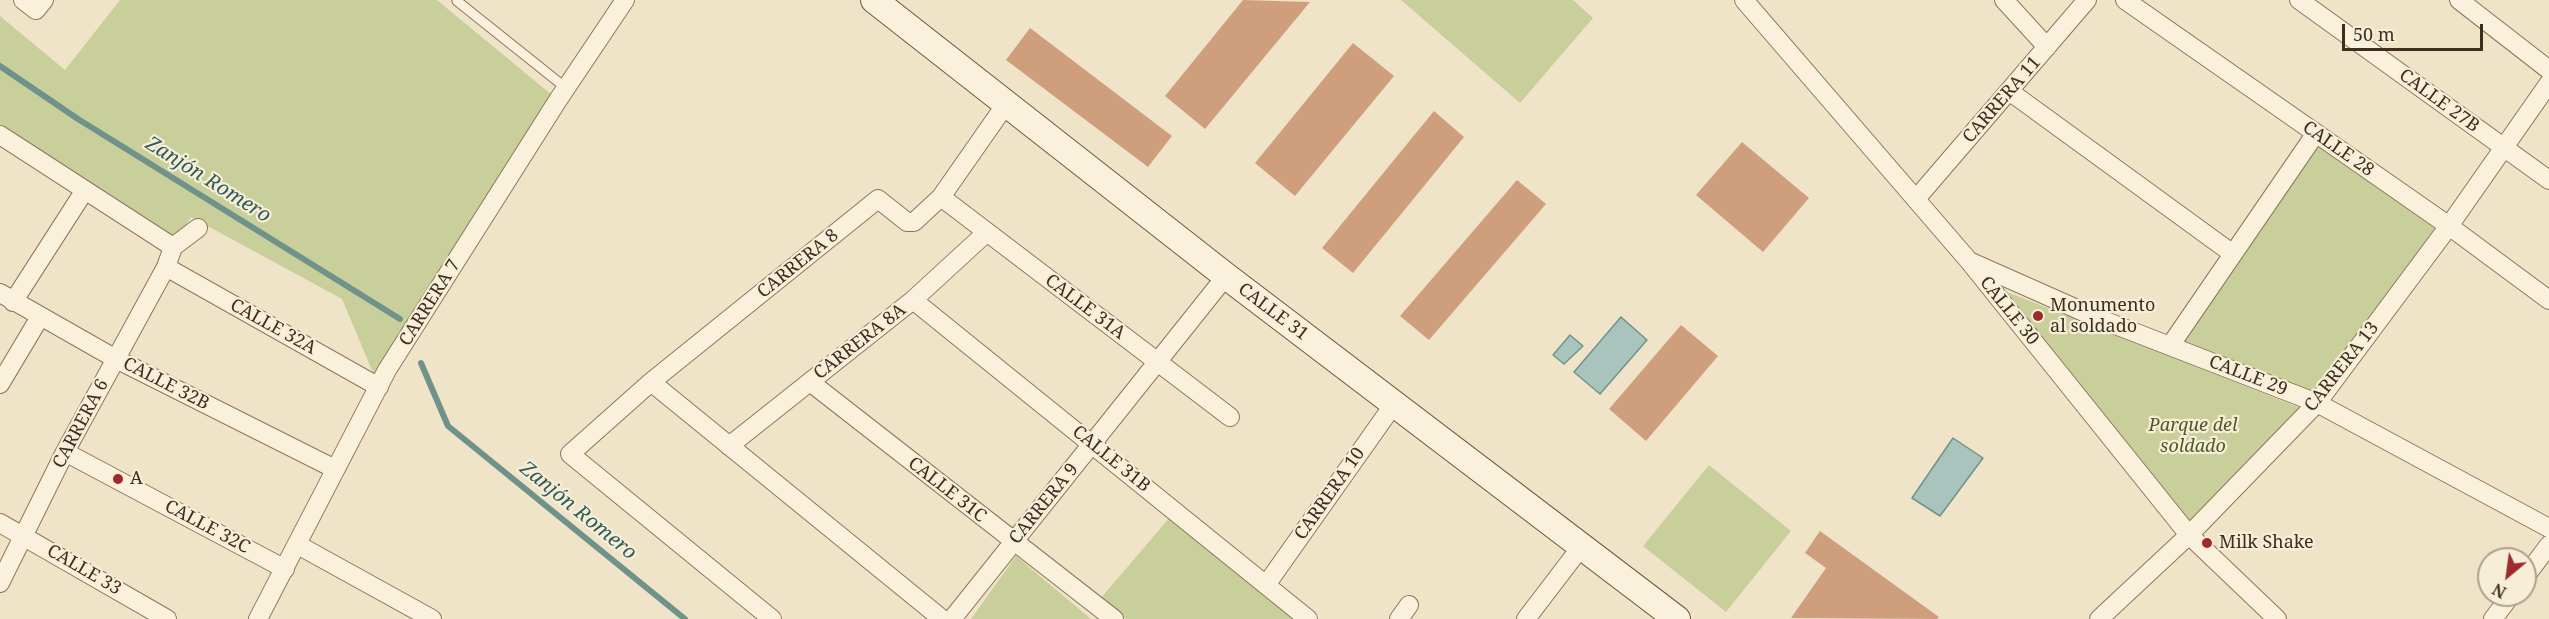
<!DOCTYPE html>
<meta charset="utf-8">
<style>
body{margin:0}
#map{position:relative;width:2549px;height:619px;overflow:hidden;background:#f0e4c8;font-family:"Noto Serif",serif}
canvas{display:block}
.north{position:absolute;left:2477px;top:547px;width:60px;height:60px;box-sizing:border-box;background:#f7eed8;border:2px solid #ada18e;border-radius:50%;rotate:209deg;font-size:16px;font-weight:700;line-height:24px;text-align:center;color:#3d2e20}
.north::after{content:'';display:block;margin:auto;width:21px;height:27px;background:#9e2a2b;clip-path:polygon(50% 0,100% 100%,50% 72%,0 100%)}
.scale{position:absolute;left:2342px;top:24px;width:141px;height:27px;box-sizing:border-box;border:3px solid #3d2e20;border-top:0;padding-left:8px;font-size:18px;line-height:21px;white-space:nowrap;color:#3d2e20;-webkit-text-stroke:4px #f7eed8;paint-order:stroke}
</style>
<div id="map">
<canvas width="2549" height="619"></canvas>
<div class="north">N</div>
<div class="scale">50 m</div>
</div>
<script>
const ctx = document.querySelector('canvas').getContext('2d');
ctx.lineJoin = 'round';
function fill(path, color) { ctx.fillStyle = color; ctx.fill(path, 'evenodd'); }
const poly = rows => new Path2D(rows.map(r => 'M' + r).join(''));
function trace(path, color, width, dash) { ctx.strokeStyle = color; ctx.lineWidth = width; ctx.lineCap = dash ? 'butt' : 'round'; ctx.setLineDash(dash || []); ctx.stroke(path); }
function write(font, color, halo, rows, align = 'center') {
  ctx.font = font + ' "Noto Serif",serif'; ctx.lineWidth = 4.5; ctx.setLineDash([]); ctx.textBaseline = 'middle'; ctx.strokeStyle = halo; ctx.fillStyle = color; for (const [text, x, y, turn = 0] of rows) {
    ctx.save(); ctx.translate(x, y); ctx.rotate((+turn || 0) * Math.PI / 180); ctx.textAlign = isNaN(turn) ? turn : align; if (halo) ctx.strokeText(text, 0, 0); ctx.fillText(text, 0, 0); ctx.restore();
  }
}
const green = poly([
 [120,0,437,0,558,100,379,387,342,299,191,217,173,247,0,136,0,16,65,70],
 [1401,0,1573,0,1593,18,1520,103],
 [2316,133,2449,226,2317,403,2170,346],
 [1987,284,2308,411,2189,535],
 [1709,465,1791,531,1726,612,1643,546],
 [1171,516,1296,619,1126,619,1100,599],
 [1016,556,1091,619,971,619]
]);
const water = poly([
 [1621,317,1647,340,1600,394,1574,372,1621,317],
 [1570,335,1583,346,1564,364,1553,355,1570,335],
 [1953,438,1983,458,1940,516,1912,498,1953,438]
]);
const stream = poly([
 [0,66,78,119,400,319],
 [421,363,448,426,685,619]
]);
const building = poly([
 [1243,0,1310,2,1205,129,1165,96],
 [1030,28,1172,136,1148,167,1006,60],
 [1353,43,1394,76,1295,196,1255,163],
 [1434,111,1464,137,1353,273,1322,248],
 [1742,142,1809,198,1763,252,1696,195],
 [1517,180,1546,204,1429,340,1400,316],
 [1681,325,1718,356,1646,441,1609,409],
 [1820,531,1939,617,1937,619,1791,618,1826,568,1805,553]
]);
const service = poly([
 [457,1,566,88]
]);
const minor = poly([
 [23,0,36,10,44,0],
 [1744,0,1969,261,2189,535,2277,619],
 [2004,0,2047,47],
 [2125,0,2449,226,2549,300],
 [2299,0,2549,180],
 [2459,0,2549,70],
 [2009,91,2233,254],
 [0,135,173,247],
 [941,197,1230,417],
 [1916,199,2087,0],
 [1971,262,2095,317,2317,403,2549,528],
 [166,267,379,387],
 [0,293,116,359,335,469],
 [913,300,1308,619],
 [13,302,85,190],
 [2170,346,2316,133],
 [651,382,942,619],
 [810,382,1114,619],
 [0,384,40,317],
 [729,446,913,300,986,233],
 [65,452,285,569],
 [0,523,167,619],
 [298,545,432,619],
 [2525,577,2549,545],
 [0,583,65,452,166,267,173,247,198,228],
 [1266,585,1394,404],
 [258,619,387,370,558,100,625,0],
 [772,619,570,454,651,382,878,199,907,222,914,222,941,197,1006,104],
 [952,619,1226,276],
 [1399,619,1409,605],
 [1526,619,1581,547],
 [2099,619,2189,535,2317,403,2449,226,2549,83],
 [2493,619,2511,595]
]);
const secondary = poly([
 [874,0,1226,276,1677,619]
]);
const markers = [
 [2038,316,6,"#9e2a2b"],
 [118,479,6,"#9e2a2b"],
 [2207,543,6,"#9e2a2b"]
];
const streetNames = [
 ["CARRERA 11",2002,100,-49],
 ["CALLE 27B",2439,101,36],
 ["CALLE 28",2338,149,35],
 ["CARRERA 8",798,264,-39],
 ["CARRERA 7",430,303,-58],
 ["CALLE 31A",1085,307,37],
 ["CALLE 30",2009,311,51],
 ["CALLE 31",1273,312,37],
 ["CALLE 32A",273,327,29],
 ["CARRERA 8A",860,342,-38],
 ["CARRERA 13",2342,367,-52],
 ["CALLE 29",2248,376,21],
 ["CALLE 32B",166,384,27],
 ["CARRERA 6",81,424,-62],
 ["CALLE 31B",1111,459,39],
 ["CALLE 31C",947,490,38],
 ["CARRERA 10",1330,494,-55],
 ["CARRERA 9",1044,504,-51],
 ["CALLE 32C",207,527,28],
 ["CALLE 33",84,570,30]
];
const poiNames = [
 ["Monumento",2050,306],
 ["al soldado",2050,327],
 ["A",130,479],
 ["Milk Shake",2219,543]
];
const parkNames = [
 ["Parque del",2193,426],
 ["soldado",2193,447]
];
const waterNames = [
 ["Zanjón Romero",208,180,32],
 ["Zanjón Romero",578,511,39]
];
fill(green, '#c9cf9b');
fill(water, '#a9c4bc');
trace(water, '#6f938a', 1.5);
trace(stream, '#6f938a', 6);
fill(building, '#cf9f7d');
trace(service, '#8d765c', 11);
trace(minor, '#8d765c', 20);
trace(secondary, '#6f573f', 28);
trace(service, '#faf1dc', 9);
trace(minor, '#faf1dc', 18);
trace(secondary, '#faf1dc', 26);
for (const [x, y, r, color] of markers) { const dot = new Path2D(); dot.arc(x, y, r, 0, 2 * Math.PI); ctx.fillStyle = color; ctx.fill(dot); trace(dot, '#f7eed8', 2); }
write('18px', '#3d2e20', '#f7eed8', streetNames);
write('18px', '#3d2e20', '#f7eed8', poiNames, 'left');
write('italic 18px', '#4d5a26', '#f7eed8', parkNames);
write('italic 20px', '#2f5d5a', '#f7eed8', waterNames);
</script>
